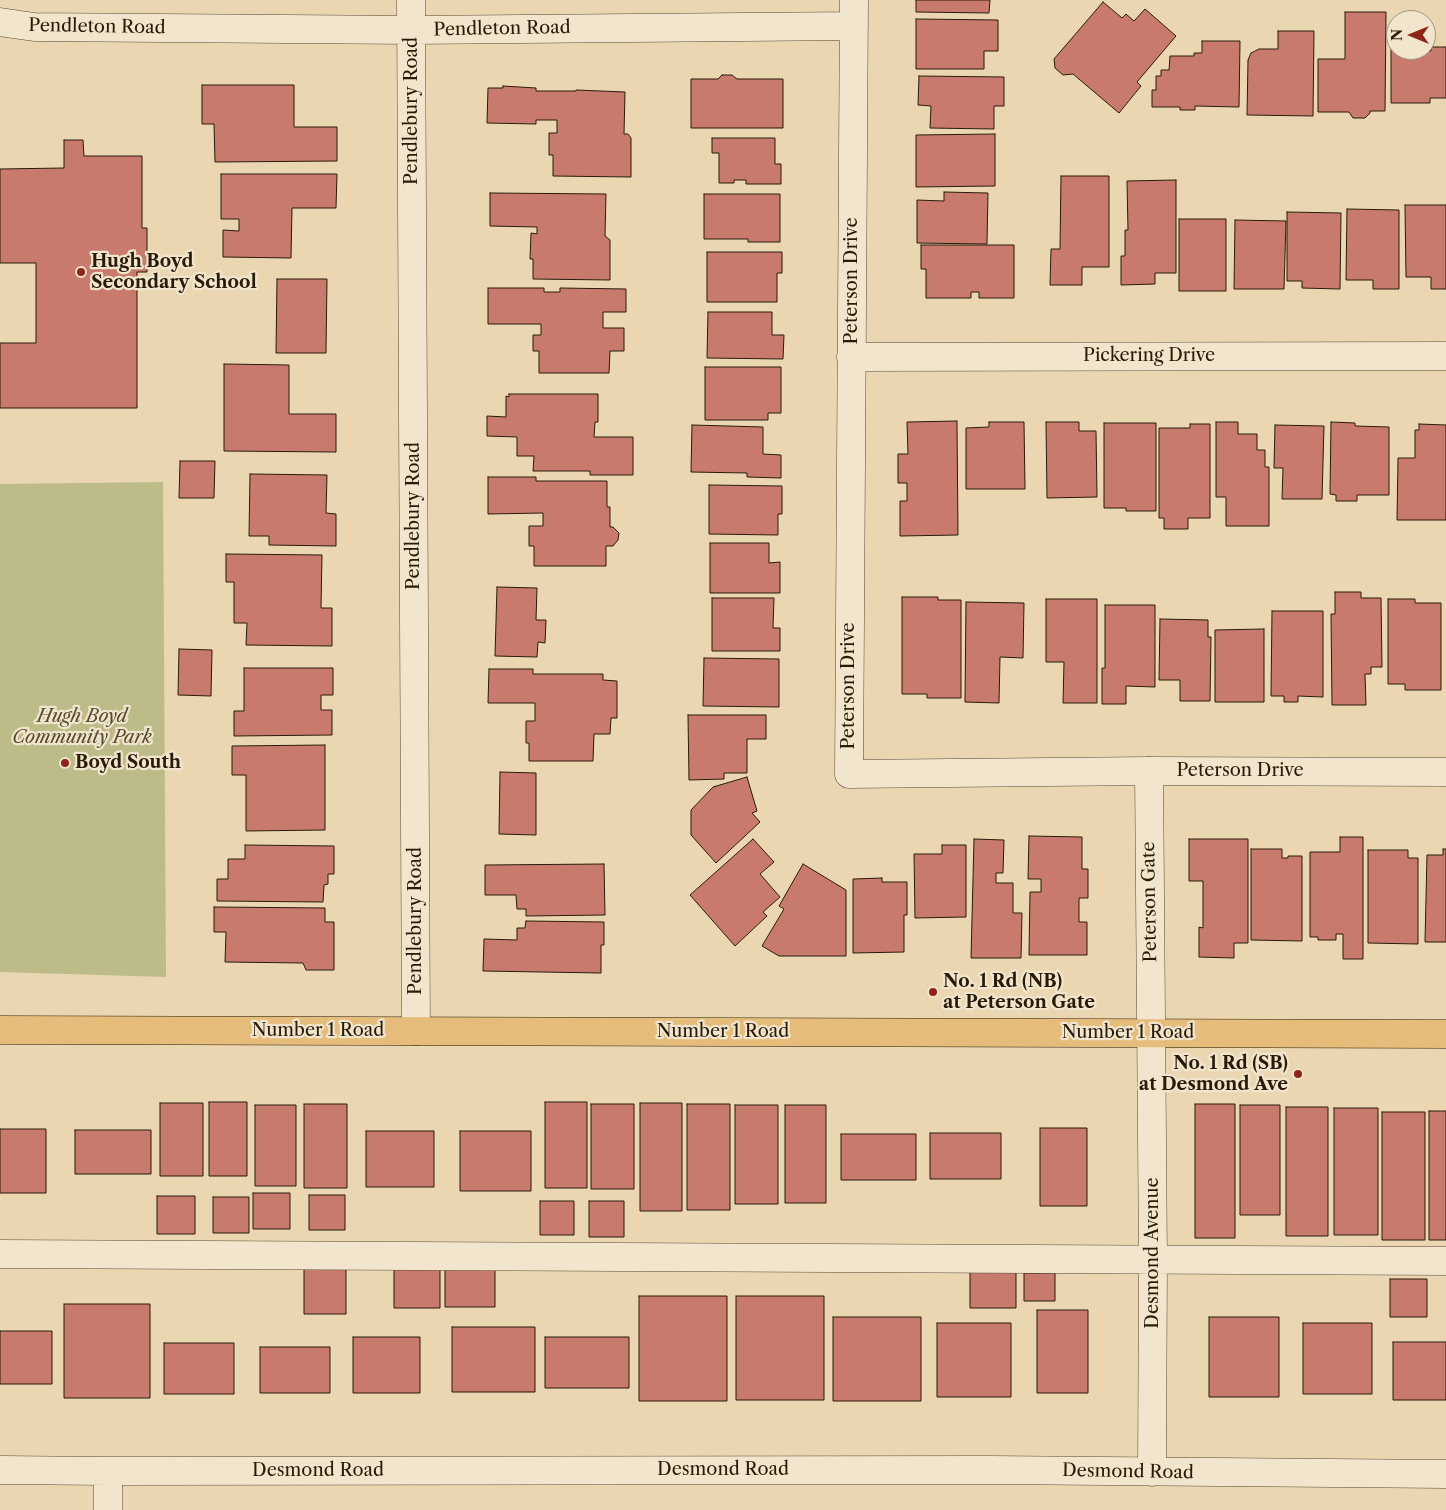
<!DOCTYPE html>
<style>
body{margin:0}
#map{position:relative;width:1446px;height:1510px;overflow:hidden;background:#ead7b2;font-family:"Libre Caslon Text",serif}
canvas{display:block}
.north{position:absolute;left:1386px;top:10px;width:50px;height:50px;box-sizing:border-box;background:#f1e5cd;border:1px solid #a1947f;border-radius:50%;rotate:270deg;font-size:14px;font-weight:700;line-height:20px;text-align:center;color:#281b09}
.north::after{content:'';display:block;margin:auto;width:18px;height:22px;background:#8f2418;clip-path:polygon(50% 0,100% 100%,50% 72%,0 100%)}
</style>
<div id="map">
<canvas width="1446" height="1510"></canvas>
<div class="north">N</div>
</div>
<script>
const ctx = document.querySelector('canvas').getContext('2d');
ctx.lineJoin = 'round';
function fill(path, color) { ctx.fillStyle = color; ctx.fill(path, 'evenodd'); }
const poly = rows => new Path2D(rows.map(r => 'M' + r).join(''));
function trace(path, color, width, dash) { ctx.strokeStyle = color; ctx.lineWidth = width; ctx.lineCap = dash ? 'butt' : 'round'; ctx.setLineDash(dash || []); ctx.stroke(path); }
function write(font, color, halo, rows, align = 'center') {
  ctx.font = font + ' "Libre Caslon Text",serif'; ctx.lineWidth = 4.5; ctx.setLineDash([]); ctx.textBaseline = 'middle'; ctx.strokeStyle = halo; ctx.fillStyle = color; for (const [text, x, y, turn = 0] of rows) {
    ctx.save(); ctx.translate(x, y); ctx.rotate((+turn || 0) * Math.PI / 180); ctx.textAlign = isNaN(turn) ? turn : align; if (halo) ctx.strokeText(text, 0, 0); ctx.fillText(text, 0, 0); ctx.restore();
  }
}
const green = poly([
 [163,482,166,977,0,972,0,484]
]);
const building = poly([
 [916,0,990,0,989,13,916,12,916,0],
 [1103,2,1122,18,1126,14,1134,21,1145,9,1176,36,1137,82,1141,86,1119,113,1073,74,1063,75,1055,68,1054,59,1103,2],
 [1345,12,1386,12,1385,111,1370,111,1370,113,1365,118,1353,118,1349,112,1318,112,1318,59,1345,59,1345,12],
 [916,19,998,20,998,51,984,51,984,69,916,69,916,19],
 [1391,22,1396,22,1396,50,1431,51,1431,47,1446,47,1446,98,1430,98,1430,103,1391,103,1391,22],
 [1278,31,1314,31,1313,116,1247,115,1248,60,1251,53,1259,49,1278,49,1278,31],
 [1202,41,1240,41,1239,107,1195,106,1195,110,1180,110,1180,107,1152,107,1152,90,1156,90,1156,76,1161,76,1161,70,1169,70,1170,56,1194,56,1194,53,1202,53,1202,41],
 [722,75,732,75,737,79,783,79,783,128,691,128,691,79,718,79,722,75],
 [919,76,1004,77,1004,106,994,106,994,129,930,128,931,106,918,105,919,76],
 [202,85,294,85,294,127,337,127,337,161,215,162,214,124,202,124,202,85],
 [503,86,536,88,536,91,576,91,576,90,625,92,624,134,628,134,631,138,631,177,553,176,553,155,549,155,549,133,557,133,557,120,536,120,536,124,487,123,488,88,503,88,503,86],
 [995,134,995,186,916,187,916,135,995,134],
 [712,138,775,138,775,164,781,164,781,184,746,184,746,180,734,180,734,183,719,183,719,153,712,153,712,138],
 [64,140,83,140,84,156,142,156,142,228,147,228,147,272,137,272,137,408,0,408,0,343,36,343,36,263,0,263,0,169,64,168,64,140],
 [221,174,337,174,336,208,292,208,291,258,223,257,223,230,239,231,239,219,221,219,221,174],
 [1061,176,1109,176,1109,267,1082,267,1082,285,1050,285,1051,249,1060,249,1061,176],
 [1176,180,1176,273,1155,273,1155,284,1121,285,1121,256,1125,256,1125,230,1128,230,1127,181,1176,180],
 [944,192,988,193,987,244,917,243,917,200,944,201,944,192],
 [490,193,606,194,605,236,610,240,610,280,533,279,533,259,530,259,531,233,537,234,537,227,490,226,490,193],
 [704,194,780,194,780,242,748,242,748,239,704,239,704,194],
 [1405,205,1446,205,1446,289,1431,289,1431,277,1406,277,1405,205],
 [1347,209,1399,210,1399,289,1373,289,1373,280,1346,280,1347,209],
 [1287,212,1341,213,1340,289,1302,288,1302,281,1287,281,1287,212],
 [1179,219,1226,219,1226,291,1179,291,1179,219],
 [1235,220,1286,221,1284,289,1234,289,1235,220],
 [921,245,1014,245,1014,298,979,298,979,292,971,292,971,298,926,298,926,269,921,269,921,245],
 [707,252,782,252,782,273,777,273,777,302,707,302,707,252],
 [277,279,327,279,326,353,276,353,277,279],
 [488,288,544,288,544,292,560,292,560,288,626,289,626,312,603,312,603,328,624,328,624,351,610,351,609,373,539,373,539,351,533,351,533,335,541,335,541,324,488,324,488,288],
 [708,312,772,312,772,335,784,335,783,359,707,358,708,312],
 [224,364,289,365,289,414,336,414,336,452,224,451,224,364],
 [705,367,781,367,781,413,768,413,768,420,705,420,705,367],
 [509,394,598,394,598,422,595,422,594,437,633,437,633,475,590,475,590,471,533,471,534,456,517,456,517,437,487,436,487,416,506,417,506,396,509,397,509,394],
 [957,421,958,535,900,536,900,501,907,501,907,483,898,483,898,454,908,454,907,422,957,421],
 [989,422,1024,422,1025,489,966,489,966,428,989,427,989,422],
 [1046,422,1079,422,1079,431,1096,431,1097,497,1047,498,1046,422],
 [1216,422,1238,422,1238,434,1257,434,1257,450,1265,450,1265,467,1269,467,1269,526,1226,526,1226,497,1216,497,1216,422],
 [1331,422,1355,423,1355,426,1389,427,1389,495,1357,495,1357,501,1336,501,1336,495,1330,494,1331,422],
 [1104,423,1156,423,1156,511,1126,511,1126,508,1104,508,1104,423],
 [1190,424,1210,424,1210,518,1188,518,1188,529,1164,529,1164,518,1159,518,1159,428,1190,428,1190,424],
 [1419,424,1446,425,1446,520,1397,520,1398,458,1415,458,1415,430,1419,430,1419,424],
 [692,425,763,427,763,454,781,455,781,478,747,477,747,473,691,472,692,425],
 [1275,425,1324,426,1322,499,1282,499,1283,468,1274,468,1275,425],
 [180,461,215,461,214,498,179,498,180,461],
 [250,474,327,475,326,513,336,514,336,546,269,545,269,536,249,536,250,474],
 [488,477,536,477,536,481,607,481,607,507,610,507,610,527,613,527,619,533,618,540,613,546,606,546,606,566,534,566,534,546,529,546,529,526,543,526,543,513,488,514,488,477],
 [709,485,782,486,782,514,778,514,778,535,709,534,709,485],
 [710,543,769,543,769,563,780,562,780,593,710,593,710,543],
 [226,554,322,555,321,608,332,608,332,646,246,645,247,623,234,623,234,582,226,582,226,554],
 [497,587,537,588,536,620,546,620,545,643,538,642,537,657,495,656,497,587],
 [1335,592,1361,592,1361,598,1381,598,1382,667,1371,667,1371,674,1365,674,1366,705,1332,705,1331,614,1335,614,1335,592],
 [902,597,938,597,938,600,961,600,961,698,927,698,927,694,902,694,902,597],
 [712,598,774,598,773,628,780,628,780,651,712,651,712,598],
 [1046,599,1097,599,1097,703,1063,703,1064,662,1046,662,1046,599],
 [1388,599,1415,599,1415,603,1441,603,1441,690,1405,690,1405,684,1388,684,1388,599],
 [966,602,1024,603,1023,658,1000,657,999,703,965,702,966,602],
 [1105,605,1155,605,1155,687,1126,686,1126,704,1102,704,1102,668,1105,668,1105,605],
 [1272,611,1323,611,1323,697,1298,696,1298,702,1284,702,1284,696,1271,696,1272,611],
 [1160,619,1208,620,1208,637,1211,637,1210,701,1180,701,1180,680,1159,680,1160,619],
 [1264,629,1264,702,1215,702,1215,630,1264,629],
 [179,649,212,650,211,696,178,695,179,649],
 [704,658,779,659,779,707,703,706,704,658],
 [244,668,333,668,333,695,321,695,321,710,332,710,332,735,234,736,234,711,244,711,244,668],
 [489,669,533,669,533,674,603,674,603,680,617,681,617,718,611,718,610,734,594,734,593,761,529,761,529,743,526,743,526,721,535,721,535,703,488,703,489,669],
 [688,715,766,715,766,739,747,739,747,773,724,773,724,779,689,780,688,715],
 [325,745,325,830,246,831,246,775,232,775,232,746,325,745],
 [500,772,536,773,536,835,499,834,500,772],
 [747,777,757,811,752,813,760,822,716,863,691,835,691,810,713,787,747,777],
 [1029,836,1082,837,1082,869,1088,869,1088,898,1079,898,1079,922,1087,922,1087,955,1029,955,1030,892,1041,892,1041,879,1028,879,1029,836],
 [1340,837,1363,837,1363,959,1343,959,1343,934,1336,934,1336,940,1318,940,1318,937,1310,937,1310,852,1340,852,1340,837],
 [753,839,774,862,760,874,780,897,763,912,767,916,735,946,690,895,753,839],
 [974,839,1004,840,1003,873,996,873,996,883,1013,883,1013,913,1022,913,1021,958,971,958,974,839],
 [1189,839,1248,839,1248,943,1234,943,1234,958,1199,957,1199,927,1203,928,1203,881,1189,881,1189,839],
 [245,845,334,846,334,874,328,874,328,884,324,885,323,902,217,901,217,879,228,879,228,859,245,859,245,845],
 [942,845,966,845,966,917,915,918,914,854,942,854,942,845],
 [1251,849,1282,849,1282,858,1288,858,1288,856,1302,856,1302,941,1251,940,1251,849],
 [1443,849,1446,849,1446,942,1425,942,1427,855,1443,855,1443,849],
 [1368,850,1408,850,1408,858,1418,858,1418,944,1368,943,1368,850],
 [604,864,605,915,526,916,526,909,517,909,516,895,485,895,485,865,604,864],
 [803,864,846,890,846,956,779,956,762,946,784,909,779,906,803,864],
 [882,878,882,882,907,882,907,915,904,915,904,952,853,953,853,879,882,878],
 [214,907,325,908,325,922,334,922,334,970,306,970,303,963,225,962,226,932,214,932,214,907],
 [526,921,604,922,604,945,601,945,601,973,483,971,484,939,517,940,517,928,525,928,526,921],
 [209,1102,247,1102,247,1176,209,1176,209,1102],
 [545,1102,587,1102,587,1188,545,1188,545,1102],
 [160,1103,203,1103,203,1176,160,1176,160,1103],
 [640,1103,682,1103,682,1211,640,1211,640,1103],
 [304,1104,347,1104,347,1188,304,1188,304,1104],
 [591,1104,634,1104,634,1189,591,1189,591,1104],
 [687,1104,730,1104,730,1210,687,1210,687,1104],
 [1195,1104,1235,1104,1235,1238,1195,1238,1195,1104],
 [255,1105,296,1105,296,1186,255,1186,255,1105],
 [735,1105,778,1105,778,1204,735,1204,735,1105],
 [785,1105,826,1105,826,1203,785,1203,785,1105],
 [1240,1105,1280,1105,1280,1215,1240,1215,1240,1105],
 [1286,1107,1328,1107,1328,1236,1286,1236,1286,1107],
 [1334,1108,1378,1108,1378,1235,1334,1235,1334,1108],
 [1429,1111,1446,1111,1446,1240,1429,1240,1429,1111],
 [1382,1112,1425,1112,1425,1240,1382,1240,1382,1112],
 [1040,1128,1087,1128,1087,1206,1040,1206,1040,1128],
 [0,1129,46,1129,46,1193,0,1193,0,1129],
 [75,1130,151,1130,151,1174,75,1174,75,1130],
 [366,1131,434,1131,434,1187,366,1187,366,1131],
 [460,1131,531,1131,531,1191,460,1191,460,1131],
 [930,1133,1001,1133,1001,1179,930,1179,930,1133],
 [841,1134,916,1134,916,1180,841,1180,841,1134],
 [253,1193,290,1193,290,1229,253,1229,253,1193],
 [309,1195,345,1195,345,1230,309,1230,309,1195],
 [157,1196,195,1196,195,1234,157,1234,157,1196],
 [213,1197,249,1197,249,1233,213,1233,213,1197],
 [540,1201,574,1201,574,1235,540,1235,540,1201],
 [589,1201,624,1201,624,1237,589,1237,589,1201],
 [304,1268,346,1268,346,1314,304,1314,304,1268],
 [394,1268,440,1268,440,1308,394,1308,394,1268],
 [445,1268,495,1268,495,1307,445,1307,445,1268],
 [970,1272,1016,1272,1016,1308,970,1308,970,1272],
 [1024,1273,1055,1273,1055,1301,1024,1301,1024,1273],
 [1390,1279,1427,1279,1427,1317,1390,1317,1390,1279],
 [639,1296,727,1296,727,1401,639,1401,639,1296],
 [736,1296,824,1296,824,1400,736,1400,736,1296],
 [64,1304,150,1304,150,1398,64,1398,64,1304],
 [1037,1310,1088,1310,1088,1393,1037,1393,1037,1310],
 [833,1317,921,1317,921,1401,833,1401,833,1317],
 [1209,1317,1279,1317,1279,1397,1209,1397,1209,1317],
 [937,1323,1011,1323,1011,1397,937,1397,937,1323],
 [1303,1323,1372,1323,1372,1394,1303,1394,1303,1323],
 [452,1327,535,1327,535,1392,452,1392,452,1327],
 [0,1331,52,1331,52,1384,0,1384,0,1331],
 [353,1337,420,1337,420,1393,353,1393,353,1337],
 [545,1337,629,1337,629,1388,545,1388,545,1337],
 [1393,1342,1446,1342,1446,1400,1393,1400,1393,1342],
 [164,1343,234,1343,234,1394,164,1394,164,1343],
 [260,1347,330,1347,330,1393,260,1393,260,1347]
]);
const minor = poly([
 [411,0,416,1031],
 [854,0,849,774,1149,771,1446,772],
 [0,22,34,27,411,30,854,26],
 [851,357,1446,356],
 [1149,771,1153,1261,1152,1472],
 [0,1254,1446,1261],
 [0,1470,108,1471,990,1470,1446,1474],
 [108,1471,108,1510]
]);
const major = poly([
 [0,1030,1446,1034]
]);
const markers = [
 [81,272,5,"#8f2418"],
 [65,763,5,"#8f2418"],
 [933,992,5,"#8f2418"],
 [1298,1074,5,"#8f2418"]
];
const streetNames = [
 ["Pendleton Road",97,27,1],
 ["Pendleton Road",502,29,-1],
 ["Pendlebury Road",412,111,-90],
 ["Peterson Drive",852,281,-90],
 ["Pickering Drive",1149,356],
 ["Pendlebury Road",414,516,-90],
 ["Peterson Drive",849,686,-90],
 ["Peterson Drive",1240,771],
 ["Peterson Gate",1150,902,-91],
 ["Pendlebury Road",416,921,-90],
 ["Number 1 Road",318,1031],
 ["Number 1 Road",723,1032],
 ["Number 1 Road",1128,1033],
 ["Desmond Avenue",1153,1253,-90],
 ["Desmond Road",723,1470],
 ["Desmond Road",318,1471],
 ["Desmond Road",1128,1472,1]
];
const poiNames = [
 ["Hugh Boyd",91,262],
 ["Secondary School",91,283],
 ["Boyd South",75,763],
 ["No. 1 Rd (NB)",943,982],
 ["at Peterson Gate",943,1003],
 ["No. 1 Rd (SB)",1288,1064,"right"],
 ["at Desmond Ave",1288,1085,"right"]
];
const parkNames = [
 ["Hugh Boyd",82,717],
 ["Community Park",82,738]
];
fill(green, '#bdbc88');
fill(building, '#c87b6c');
trace(building, '#281b09', 1);
trace(minor, '#584a33', 29);
trace(major, '#281b09', 29);
trace(minor, '#f1e5cd', 28);
trace(major, '#e5bc79', 28);
for (const [x, y, r, color] of markers) { const dot = new Path2D(); dot.arc(x, y, r, 0, 2 * Math.PI); ctx.fillStyle = color; ctx.fill(dot); trace(dot, '#f1e5cd', 2); }
write('18px', '#281b09', '#f1e5cd', streetNames);
write('bold 18px', '#281b09', '#f1e5cd', poiNames, 'left');
write('italic 18px', '#554b2f', '#f1e5cd', parkNames);
</script>
